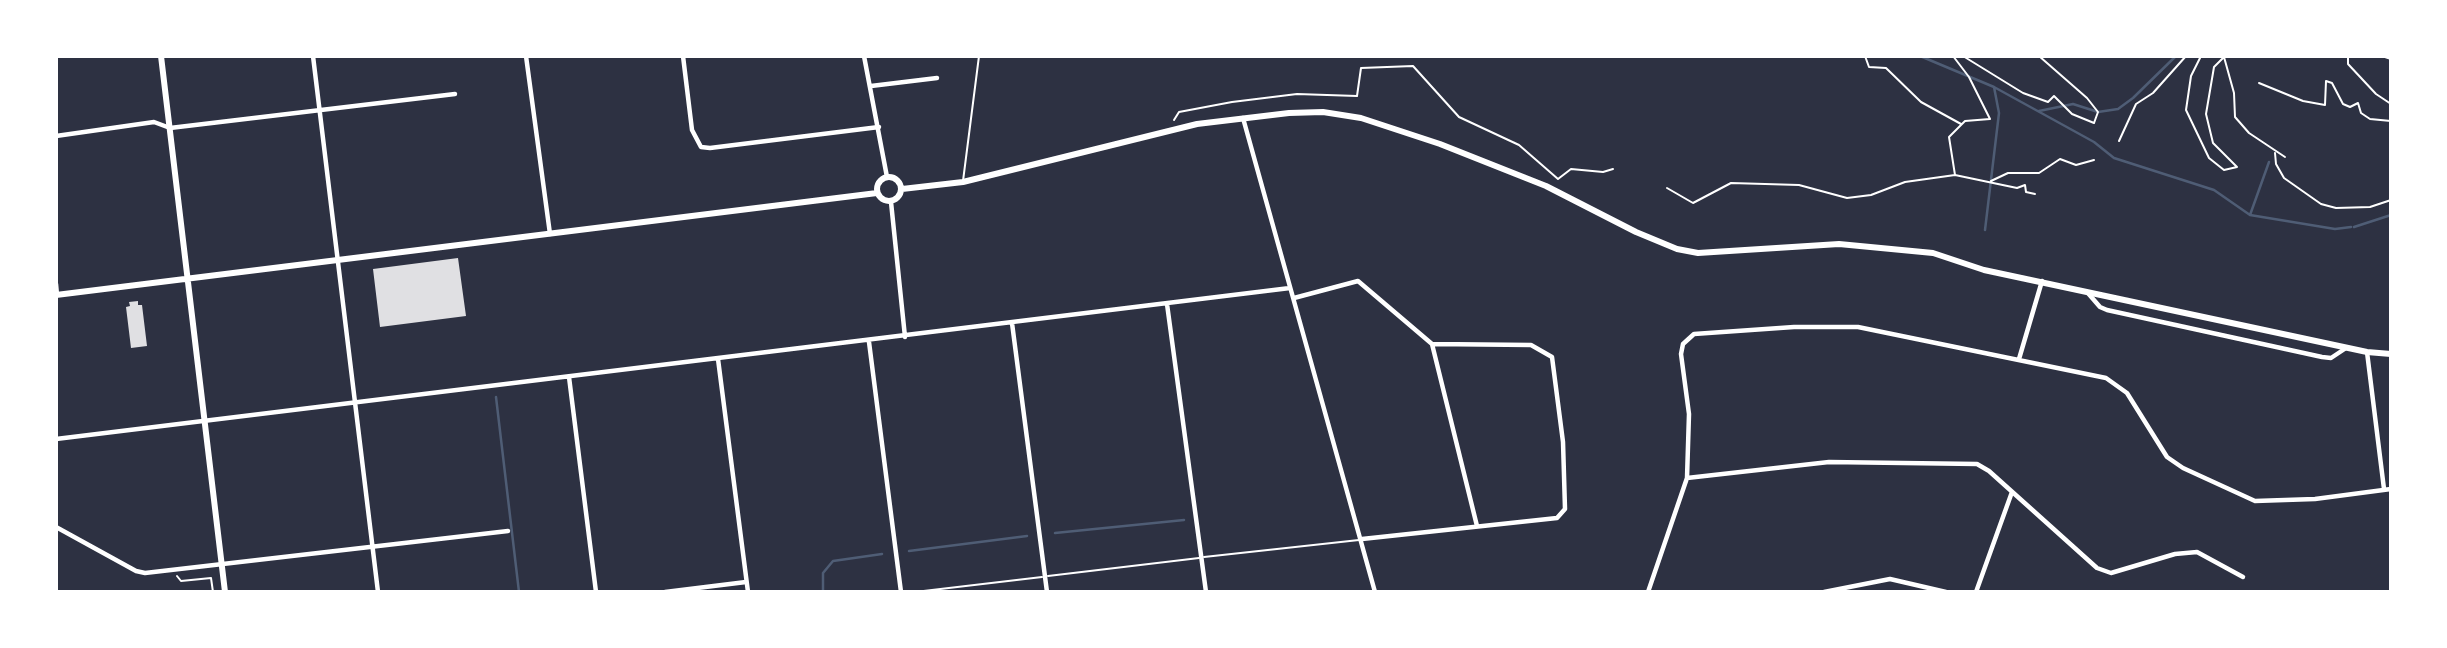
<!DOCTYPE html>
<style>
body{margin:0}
#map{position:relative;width:2447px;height:648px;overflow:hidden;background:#2d3142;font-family:"Exo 2",sans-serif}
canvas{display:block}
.frame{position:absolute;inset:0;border:58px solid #fff;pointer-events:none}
</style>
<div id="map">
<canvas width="2447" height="648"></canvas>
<div class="frame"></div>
</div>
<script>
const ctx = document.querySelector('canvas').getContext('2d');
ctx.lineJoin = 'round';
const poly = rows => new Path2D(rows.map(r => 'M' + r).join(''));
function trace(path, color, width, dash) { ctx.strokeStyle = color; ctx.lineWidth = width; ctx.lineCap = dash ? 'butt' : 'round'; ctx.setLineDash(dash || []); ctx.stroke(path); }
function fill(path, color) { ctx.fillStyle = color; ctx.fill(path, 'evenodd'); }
const stream = poly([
 [1920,56,1994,87,2094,142,2114,158,2214,190,2250,215,2335,229,2351,227],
 [2039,111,2073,104,2098,112,2118,109,2133,98,2176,56],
 [2250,215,2269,162],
 [2354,227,2391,215],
 [1985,230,1999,113,1994,87],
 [496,397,519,592],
 [1055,533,1184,520],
 [909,551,1027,536],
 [823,592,823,573,833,561,882,554]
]);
const building = poly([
 [458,258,466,316,380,327,373,269],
 [138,301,138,305,142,305,147,346,131,348,126,307,130,306,129,302]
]);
const path = poly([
 [1865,56,1869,67,1886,68,1921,102,1961,124],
 [1953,56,1969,77,1990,119,1965,121,1949,137,1955,175,2017,188,2025,185,2026,192,2035,194],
 [1963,56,2023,93,2048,102,2054,96,2072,114,2094,123,2098,112,2087,98,2039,56],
 [2201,56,2191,76,2186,110,2209,158,2224,170,2237,167,2213,143,2206,114,2214,67,2224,57,2234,93,2235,117,2249,133,2285,157],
 [2348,56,2348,64,2376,94,2391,104],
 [2382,56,2391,59],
 [2259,83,2303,101,2325,105,2326,81,2332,83,2343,104,2350,107,2358,103,2361,113,2370,119,2391,121],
 [1174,120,1179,112,1232,102,1297,94,1357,96,1361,68,1413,66,1459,117,1519,145,1558,179,1571,169,1603,172,1613,169],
 [2119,141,2136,104,2153,93,2186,56],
 [2275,153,2276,164,2284,178,2321,204,2336,208,2370,207,2391,200],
 [1991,181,2008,173,2039,173,2060,159,2076,165,2094,160],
 [1667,188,1693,203,1731,183,1799,185,1847,198,1871,195,1905,182,1955,175],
 [177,576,181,581,211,578,213,592]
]);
const service = poly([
 [963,181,979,56],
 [1204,557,1359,540],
 [1048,576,1199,558],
 [915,592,1042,577]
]);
const minor = poly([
 [313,56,378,592],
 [526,56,550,234],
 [683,56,692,130,701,147,710,148,879,127],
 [864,56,887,177],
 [871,86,937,78],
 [1243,118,1375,592],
 [56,136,154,122,170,128,455,94],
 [891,202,905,337],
 [56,284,57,295],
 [2087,292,2100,307,2107,310,2322,357,2331,358,2346,348],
 [1294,298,1358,281,1432,344,1531,345,1552,357,1563,442,1565,509,1557,518,1362,539],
 [1167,304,1206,592],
 [1012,323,1047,592],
 [869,342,901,592],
 [1432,344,1477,526],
 [2367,352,2384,489],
 [718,359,748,592],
 [2019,359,2042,281],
 [569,377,596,592],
 [56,439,1290,288],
 [1687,478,1829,462,1977,464,1989,471,2097,568,2111,573,2175,554,2197,552,2243,577],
 [56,527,136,571,145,573,508,531],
 [665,592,746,582],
 [1648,592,1687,478,1689,414,1681,354,1683,344,1694,334,1794,327,1858,327,2106,378,2127,393,2167,457,2183,468,2255,501,2315,499,2391,489],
 [1824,592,1890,579,1946,592],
 [1976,592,2012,492]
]);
const secondary = poly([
 [161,56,225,592],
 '877 189a12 12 0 1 1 24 0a12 12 0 1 1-24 0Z',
 [902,189,963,182,1197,124,1289,113,1323,112,1361,118,1440,144,1546,186,1636,232,1677,249,1698,253,1839,244,1933,253,1984,270,2367,352,2391,354],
 [56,295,877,193]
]);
trace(stream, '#4f5d75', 2.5);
fill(building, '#e0e0e3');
trace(path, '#fff', 2);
trace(service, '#fff', 2);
trace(minor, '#fff', 4.5);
trace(secondary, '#fff', 6);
</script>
